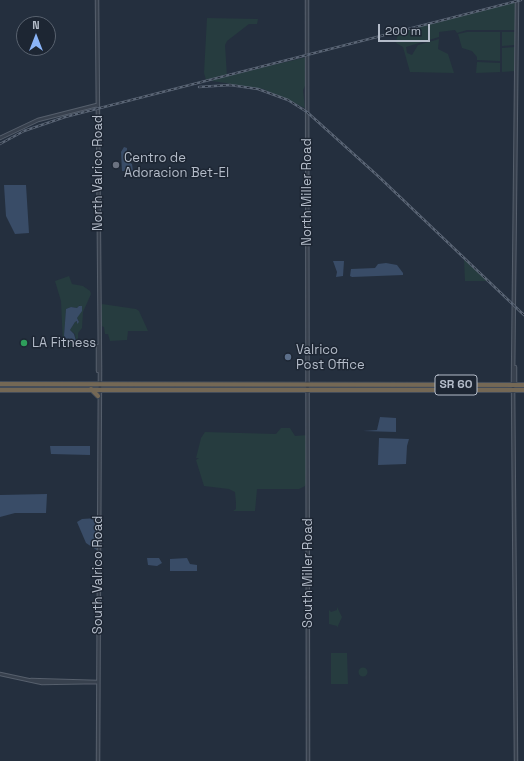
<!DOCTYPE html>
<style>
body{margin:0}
#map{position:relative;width:524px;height:761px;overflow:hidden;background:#242f3e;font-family:"Space Grotesk",sans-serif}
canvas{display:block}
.north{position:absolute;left:16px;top:16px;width:40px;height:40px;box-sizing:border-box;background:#1d2633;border:1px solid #59626f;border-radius:50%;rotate:0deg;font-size:11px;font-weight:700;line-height:16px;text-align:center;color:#b4bcc9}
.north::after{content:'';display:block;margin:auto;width:14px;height:18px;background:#8ab4f8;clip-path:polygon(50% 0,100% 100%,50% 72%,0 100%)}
.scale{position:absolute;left:378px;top:24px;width:52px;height:18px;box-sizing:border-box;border:2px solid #b4bcc9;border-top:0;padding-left:5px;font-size:12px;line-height:14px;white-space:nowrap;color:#b4bcc9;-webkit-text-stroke:3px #1d2633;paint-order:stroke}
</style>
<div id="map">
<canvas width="524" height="761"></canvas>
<div class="north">N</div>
<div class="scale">200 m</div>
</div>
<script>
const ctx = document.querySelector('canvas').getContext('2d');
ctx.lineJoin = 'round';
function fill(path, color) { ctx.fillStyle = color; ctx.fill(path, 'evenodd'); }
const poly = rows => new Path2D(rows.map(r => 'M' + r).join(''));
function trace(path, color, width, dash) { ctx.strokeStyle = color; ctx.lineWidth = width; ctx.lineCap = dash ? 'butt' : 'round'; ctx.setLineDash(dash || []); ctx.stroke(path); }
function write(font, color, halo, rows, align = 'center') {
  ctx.font = font + ' "Space Grotesk",sans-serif'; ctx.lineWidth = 3; ctx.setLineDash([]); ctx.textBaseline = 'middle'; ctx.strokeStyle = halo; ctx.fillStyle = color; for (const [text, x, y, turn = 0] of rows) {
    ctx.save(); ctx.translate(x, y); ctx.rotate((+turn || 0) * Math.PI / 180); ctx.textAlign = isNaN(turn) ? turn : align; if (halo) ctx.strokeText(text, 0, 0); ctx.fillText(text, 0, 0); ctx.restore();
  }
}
const green = poly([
 [515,2,516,30,467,30,457,33,455,30,439,32,439,37,406,47,407,53,412,55,418,45,439,39,438,49,448,54,454,73,410,72,403,47,396,43,398,32],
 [207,18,258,19,257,24,249,24,227,41,225,45,227,76,307,57,306,84,303,90,305,108,263,89,206,80,204,73],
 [467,32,500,32,500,61,477,60,477,57,472,51,462,48,458,34],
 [502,32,516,32,515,45,502,46],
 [515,47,515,71,502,72,502,48],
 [477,62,500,63,500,72,476,73],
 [464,259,471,265,489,281,465,281],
 [69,276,72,284,83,286,90,291,91,294,83,312,82,328,78,333,78,347,70,347,63,345,61,301,55,281],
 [80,305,80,312,77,318,79,321,75,322,70,330,75,334,76,341,68,341,64,338,66,309,71,307,77,308],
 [102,304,136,309,139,311,148,331,128,331,127,340,110,341,108,334,105,334,104,327,99,325,99,309],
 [281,428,290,428,295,436,307,435,307,481,305,486,299,489,257,489,255,511,233,511,236,509,236,503,235,492,229,489,204,486,196,460,199,458,196,458,201,438,205,432,276,434],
 [337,607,342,617,337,628,337,626,329,624,329,610,331,612,337,610],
 [331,653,347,653,348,684,331,684],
 '358.5 672a4.5 4.5 0 1 1 9 0a4.5 4.5 0 1 1-9 0Z'
]);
const water = poly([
 [124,147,127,148,127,161,132,164,133,171,122,171,121,152],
 [4,185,26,185,29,233,15,234,6,216],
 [333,261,344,261,343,276,336,277,337,272],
 [386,263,397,265,403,273,403,275,352,277,350,276,351,269,375,268,378,264],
 [79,306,82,306,82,311,77,318,79,322,77,324,77,321,75,322,70,330,74,334,76,341,69,343,64,336,66,309,71,307,77,308],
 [380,417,396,418,396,432,363,431,377,430],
 [379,438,409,439,407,446,406,464,378,465],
 [50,446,90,446,90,455,51,454],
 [47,494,46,513,15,513,0,517,0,495],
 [97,518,98,551,86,543,77,522,82,519],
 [147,558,159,558,162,563,157,566,148,565],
 [187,558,190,564,197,565,197,571,170,571,170,559]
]);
const minor = poly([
 [97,0,100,368,98,761],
 [307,0,308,761],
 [0,138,38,120,97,105],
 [98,346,98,371],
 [515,385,515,367],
 [0,674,42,683,98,682],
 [31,680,98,682],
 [516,761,513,381,517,0]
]);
const highway = poly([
 [0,384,524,385],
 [91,389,98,396],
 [0,390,524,390]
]);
const rail = poly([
 [199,87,230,85,258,89,288,100,307,112,378,176,524,315],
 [0,144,24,131,65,117,521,0]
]);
const markers = [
 [116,165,4,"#6b7280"],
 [24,343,4,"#2e9e5b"],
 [288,357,4,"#5c6f8a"]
];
const shields = [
 [456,385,42]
];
const shieldNames = [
 ["SR 60",456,385]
];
const poiNames = [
 ["Centro de",124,158],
 ["Adoracion Bet-El",124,173],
 ["LA Fitness",32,343],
 ["Valrico",296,350],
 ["Post Office",296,365]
];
const streetNames = [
 ["North Valrico Road",98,173,-90],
 ["North Miller Road",307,192,-90],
 ["South Miller Road",308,573,-90],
 ["South Valrico Road",98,575,-90]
];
fill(green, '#263c3f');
fill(water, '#394c67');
trace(minor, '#565f6c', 4.5);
trace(highway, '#434c59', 6);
trace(minor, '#38414e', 2.5);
trace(highway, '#746855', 4);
trace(rail, '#5a6575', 2.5);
trace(rail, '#1d2633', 1, [3]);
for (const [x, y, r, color] of markers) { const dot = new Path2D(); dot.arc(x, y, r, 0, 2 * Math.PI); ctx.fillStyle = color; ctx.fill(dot); trace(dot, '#1d2633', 1.5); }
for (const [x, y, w] of shields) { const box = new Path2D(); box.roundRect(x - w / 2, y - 10, w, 20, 3); ctx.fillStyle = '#1d2633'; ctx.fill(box); trace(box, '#b4bcc9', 1); }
write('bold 12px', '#b4bcc9', null, shieldNames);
write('13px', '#b4bcc9', '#1d2633', poiNames, 'left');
write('13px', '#b4bcc9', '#1d2633', streetNames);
</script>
